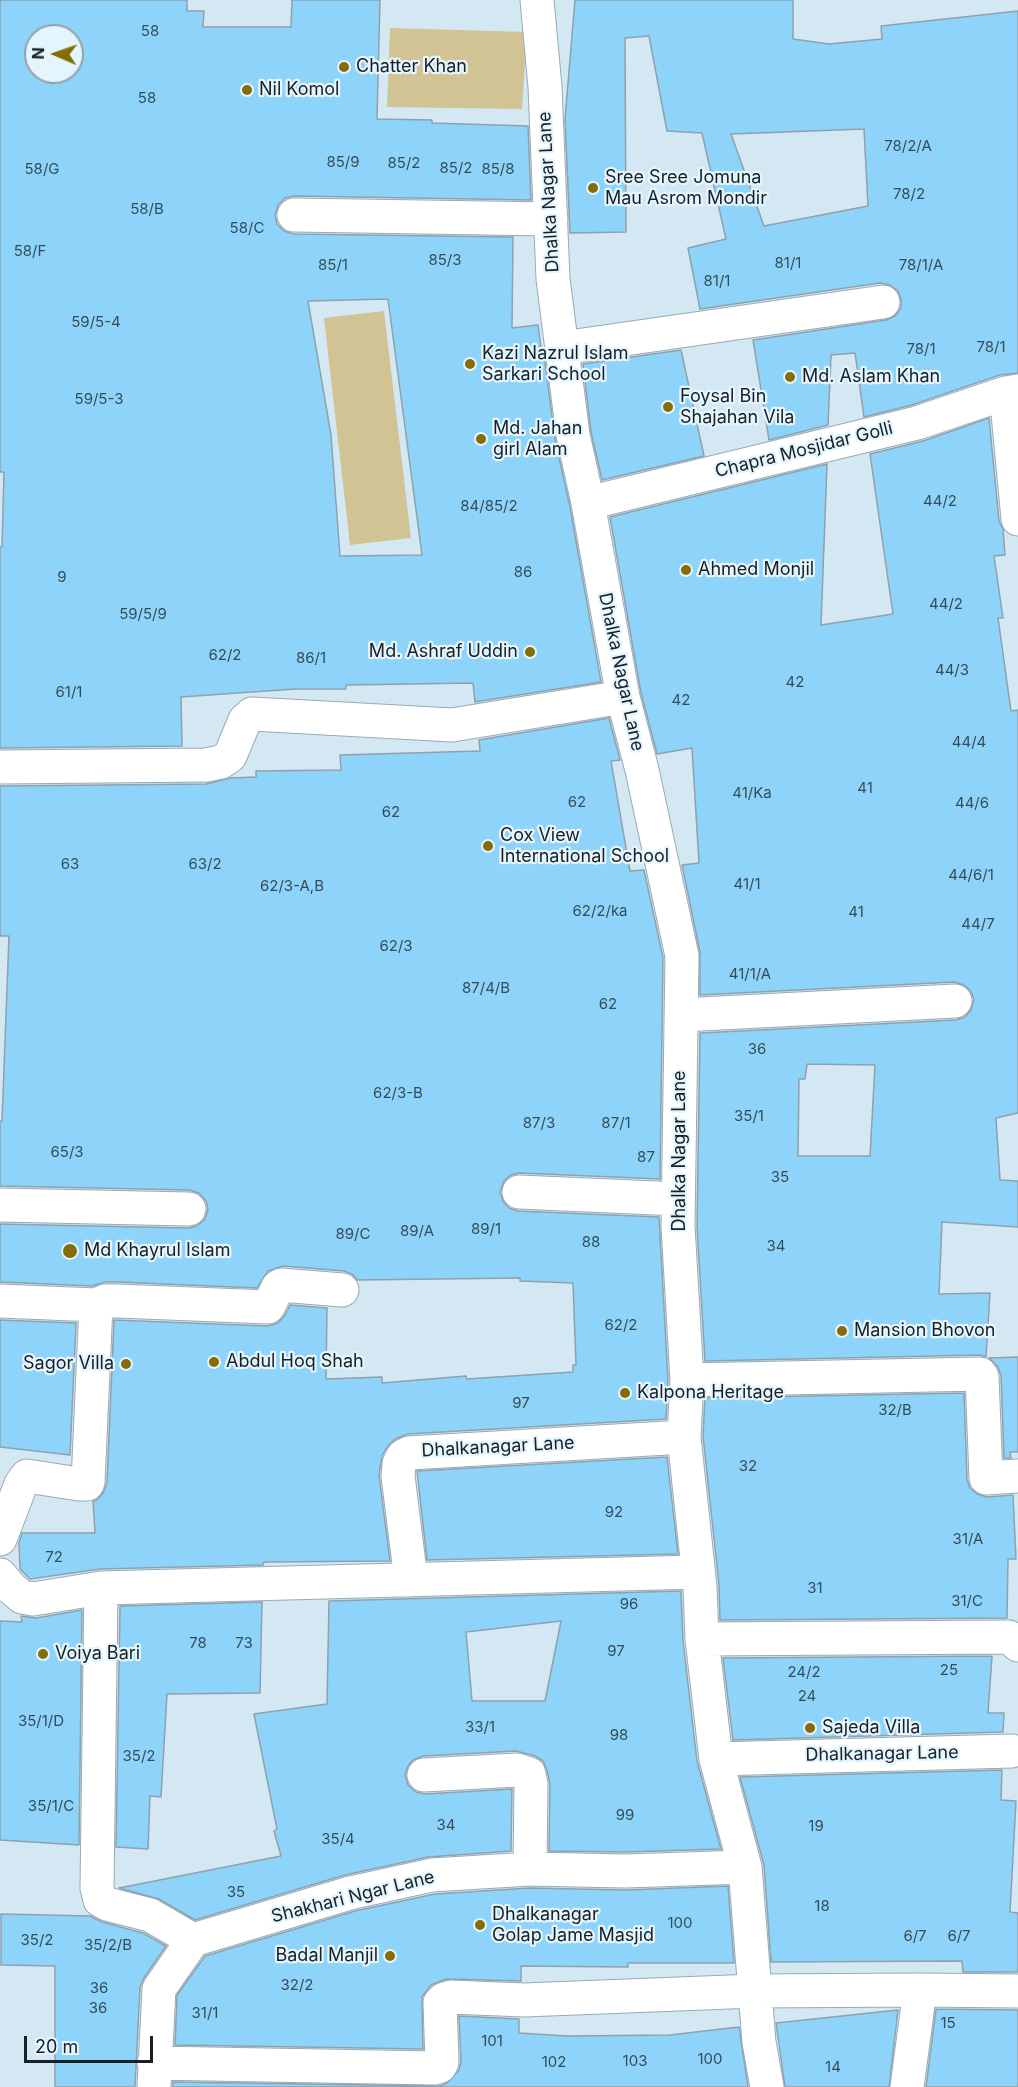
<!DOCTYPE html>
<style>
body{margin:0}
#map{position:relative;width:1018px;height:2087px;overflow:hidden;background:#d4e8f4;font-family:Inter,sans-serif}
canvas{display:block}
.north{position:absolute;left:24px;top:24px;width:60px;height:60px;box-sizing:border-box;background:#e4f5fe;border:2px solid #92a0a7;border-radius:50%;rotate:272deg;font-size:16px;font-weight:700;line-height:24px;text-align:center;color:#182024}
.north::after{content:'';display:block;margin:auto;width:21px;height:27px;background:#846c07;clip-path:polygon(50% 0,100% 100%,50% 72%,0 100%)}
.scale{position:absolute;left:24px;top:2036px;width:129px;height:27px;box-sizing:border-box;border:3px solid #182024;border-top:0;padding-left:8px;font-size:18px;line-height:21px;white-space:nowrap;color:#182024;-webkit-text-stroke:4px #e4f5fe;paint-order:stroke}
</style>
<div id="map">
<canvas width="1018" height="2087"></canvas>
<div class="north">N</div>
<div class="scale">20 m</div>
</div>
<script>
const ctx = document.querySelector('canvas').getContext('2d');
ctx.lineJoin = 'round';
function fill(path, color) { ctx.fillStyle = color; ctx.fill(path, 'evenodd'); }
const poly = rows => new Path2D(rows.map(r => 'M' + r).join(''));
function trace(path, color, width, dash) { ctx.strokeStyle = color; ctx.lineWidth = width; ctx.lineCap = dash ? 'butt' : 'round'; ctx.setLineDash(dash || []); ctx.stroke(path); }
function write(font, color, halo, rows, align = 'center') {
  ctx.font = font + ' Inter,sans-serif'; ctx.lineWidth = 4.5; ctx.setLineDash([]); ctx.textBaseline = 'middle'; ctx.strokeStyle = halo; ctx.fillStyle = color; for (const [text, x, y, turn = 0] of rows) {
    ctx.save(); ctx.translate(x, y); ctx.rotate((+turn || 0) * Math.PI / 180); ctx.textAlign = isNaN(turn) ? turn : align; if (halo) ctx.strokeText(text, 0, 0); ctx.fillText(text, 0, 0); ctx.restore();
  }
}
const green = poly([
 [390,28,527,32,522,109,387,107],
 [384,311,411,538,350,545,324,318]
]);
const building = poly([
 [0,0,187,0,187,11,204,11,203,27,291,27,292,0,380,0,377,119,432,120,432,123,528,126,531,200,294,196,285,198,278,205,275,215,277,224,284,231,294,234,513,237,512,328,538,325,542,355,544,355,555,439,570,507,601,682,475,702,473,683,346,685,346,689,295,689,181,697,182,746,0,748,0,547,2,547,4,472,0,472,0,0],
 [36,36,72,36,72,72,36,72,36,36],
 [388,299,422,555,340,556,331,435,308,301,388,299],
 [575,0,793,0,793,39,829,44,882,39,881,26,1018,11,1018,373,1000,375,912,405,864,417,855,353,831,355,828,425,769,440,753,340,886,320,895,316,901,308,901,299,898,291,890,285,880,283,700,309,688,248,726,239,702,133,667,131,649,36,625,38,626,232,570,233,565,119,575,0],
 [864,129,868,206,764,226,731,134,864,129],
 [681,350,704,456,602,480,591,432,583,364,681,350],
 [989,418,999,521,1003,529,1005,555,994,556,1003,618,998,618,1011,711,1018,710,1018,1113,996,1118,1000,1180,1018,1181,1018,1227,942,1222,939,1294,990,1293,986,1357,980,1355,705,1361,697,1226,700,1033,956,1020,965,1017,971,1010,974,999,970,990,964,985,954,982,700,995,700,952,682,865,699,863,692,748,657,754,641,693,610,517,827,464,821,625,893,614,870,454,923,441,989,418],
 [807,1064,875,1065,870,1156,798,1156,799,1079,805,1079,807,1064],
 [609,718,620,760,611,761,630,871,644,870,663,958,660,1179,519,1173,511,1175,504,1181,500,1192,503,1201,509,1208,518,1211,659,1217,668,1380,666,1419,408,1434,395,1439,387,1447,382,1456,379,1475,390,1561,264,1562,263,1565,100,1569,30,1579,20,1569,19,1543,22,1533,95,1533,93,1501,97,1500,103,1493,107,1483,114,1320,267,1326,278,1323,285,1315,290,1305,327,1308,326,1379,382,1377,382,1383,466,1376,467,1379,573,1372,573,1365,576,1365,573,1283,520,1281,520,1278,357,1280,352,1274,344,1271,283,1266,268,1271,257,1288,118,1282,105,1282,92,1286,0,1282,0,1224,189,1228,197,1226,205,1219,208,1209,206,1201,199,1193,189,1190,0,1186,0,1121,2,1121,9,936,0,936,0,786,206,784,231,778,256,777,256,771,341,770,340,755,480,751,479,740,609,718],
 [0,1320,76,1323,70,1455,0,1447,0,1320],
 [1018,1357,1018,1452,1010,1452,1011,1458,1004,1458,1001,1376,998,1367,989,1358,1018,1357],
 [964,1393,967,1479,970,1488,977,1494,987,1497,1013,1495,1016,1559,1008,1559,1007,1618,720,1620,719,1585,703,1436,705,1398,964,1393],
 [667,1457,678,1554,427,1560,417,1471,667,1457],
 [681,1591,683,1641,697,1761,721,1849,625,1852,549,1851,550,1784,547,1770,543,1761,535,1756,516,1751,423,1756,413,1760,408,1766,405,1775,408,1785,416,1792,425,1794,512,1789,511,1851,428,1857,345,1875,195,1920,159,1899,119,1888,281,1856,274,1831,277,1829,254,1714,327,1704,329,1601,681,1591],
 [561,1621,545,1701,472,1701,466,1632,561,1621],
 [262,1602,260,1693,167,1694,161,1797,150,1796,148,1849,116,1847,120,1606,262,1602],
 [82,1610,79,1845,0,1840,0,1621,22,1622,21,1616,36,1618,82,1610],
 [992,1656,988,1713,1004,1713,1003,1732,733,1740,723,1658,992,1656],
 [1002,1770,1001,1800,1016,1801,1010,1912,1018,1913,1018,1972,963,1972,962,1961,771,1962,764,1865,740,1777,1002,1770],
 [728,1886,734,1963,628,1963,628,1967,521,1966,521,1981,446,1979,431,1985,422,1997,423,2049,175,2045,177,1995,205,1956,355,1911,435,1894,530,1888,626,1890,728,1886],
 [1,1914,90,1916,102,1922,143,1933,166,1946,144,1978,140,1987,135,2087,55,2087,55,1966,1,1965,1,1914],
 [936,2009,1018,2010,1018,2087,926,2087,936,2009],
 [898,2010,889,2087,785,2087,776,2023,898,2010],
 [459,2016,519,2019,519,2033,567,2036,670,2035,739,2027,748,2087,173,2087,173,2082,440,2086,447,2083,459,2070,461,2061,459,2016]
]);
const minor = poly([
 [537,0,545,87,553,279,573,435,588,503,623,697,642,770,682,956,678,1226,687,1380,684,1437,700,1587,702,1639,716,1759,745,1867,759,2042,767,2087],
 [294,215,551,219],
 [562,348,883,302],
 [1006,393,1018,519],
 [588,503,917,423,1006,393,1018,391],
 [0,767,206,765,221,762,230,756,245,720,252,714,452,725,623,697],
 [681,1015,955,1001],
 [519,1192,678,1199],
 [0,1205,189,1209],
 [0,1301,96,1305,105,1301,118,1301,268,1307,278,1287,281,1285,342,1290],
 [687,1380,980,1374,982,1377,986,1478,1018,1476],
 [0,1539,21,1484,27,1476,79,1484,87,1484,88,1482,96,1305],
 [0,1575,11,1588,22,1597,33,1599,101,1588,697,1572],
 [411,1580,398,1476,399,1464,403,1456,409,1453,684,1437],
 [101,1588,97,1888,100,1900,107,1904,150,1915,193,1940],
 [702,1639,1009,1637,1018,1645],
 [716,1759,1012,1751],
 [424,1775,517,1770,529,1774,531,1784,530,1869],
 [154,2063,434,2068,440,2066,442,2062,440,2003,444,1999,451,1997,524,2000,755,1991,920,1990],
 [154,2087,159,1989,193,1940,350,1893,432,1875,530,1869,625,1871,745,1867],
 [907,2087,920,1990,1018,1991]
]);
const markers = [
 [344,67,6,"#846c07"],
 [247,90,6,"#846c07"],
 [593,188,6,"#846c07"],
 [470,364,6,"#846c07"],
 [790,377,6,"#846c07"],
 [668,407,6,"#846c07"],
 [481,439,6,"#846c07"],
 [686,570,6,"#846c07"],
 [530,652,6,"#846c07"],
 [488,846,6,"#846c07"],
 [70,1251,8,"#846c07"],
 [842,1331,6,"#846c07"],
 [214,1362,6,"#846c07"],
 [126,1364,6,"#846c07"],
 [625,1393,6,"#846c07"],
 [43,1654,6,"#846c07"],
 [810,1728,6,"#846c07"],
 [480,1925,6,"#846c07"],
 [390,1956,6,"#846c07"]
];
const numberNames = [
 ["58",150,31],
 ["58",147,98],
 ["78/2/A",908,146],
 ["85/9",343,162],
 ["85/2",404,163],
 ["85/2",456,168],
 ["58/G",42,169],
 ["85/8",498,169],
 ["78/2",909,194],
 ["58/B",147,209],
 ["58/C",247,228],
 ["58/F",30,251],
 ["85/3",445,260],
 ["81/1",788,263],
 ["85/1",333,265],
 ["78/1/A",921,265],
 ["81/1",717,281],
 ["59/5-4",96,322],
 ["78/1",991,347],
 ["78/1",921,349],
 ["59/5-3",99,399],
 ["44/2",940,501],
 ["84/85/2",489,506],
 ["86",523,572],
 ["9",62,577],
 ["44/2",946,604],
 ["59/5/9",143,614],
 ["62/2",225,655],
 ["86/1",311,658],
 ["44/3",952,670],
 ["42",795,682],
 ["61/1",69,692],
 ["42",681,700],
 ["44/4",969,742],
 ["41",865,788],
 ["41/Ka",752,793],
 ["62",577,802],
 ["44/6",972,803],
 ["62",391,812],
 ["63",70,864],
 ["63/2",205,864],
 ["44/6/1",971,875],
 ["41/1",747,884],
 ["62/3-A,B",292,886],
 ["62/2/ka",600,911],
 ["41",856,912],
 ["44/7",978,924],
 ["62/3",396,946],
 ["41/1/A",750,974],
 ["87/4/B",486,988],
 ["62",608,1004],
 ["36",757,1049],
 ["62/3-B",398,1093],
 ["35/1",749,1116],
 ["87/3",539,1123],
 ["87/1",616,1123],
 ["65/3",67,1152],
 ["87",646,1157],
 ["35",780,1177],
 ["89/1",486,1229],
 ["89/A",417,1231],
 ["89/C",353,1234],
 ["88",591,1242],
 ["34",776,1246],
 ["62/2",621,1325],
 ["97",521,1403],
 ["32/B",895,1410],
 ["32",748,1466],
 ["92",614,1512],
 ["31/A",968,1539],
 ["72",54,1557],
 ["31",815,1588],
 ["31/C",967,1601],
 ["96",629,1604],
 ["78",198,1643],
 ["73",244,1643],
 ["97",616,1651],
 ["25",949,1670],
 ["24/2",804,1672],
 ["24",807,1696],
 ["35/1/D",41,1721],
 ["33/1",480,1727],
 ["98",619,1735],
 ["35/2",139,1756],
 ["35/1/C",51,1806],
 ["99",625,1815],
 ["34",446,1825],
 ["19",816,1826],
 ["35/4",338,1839],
 ["35",236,1892],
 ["18",822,1906],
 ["100",680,1923],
 ["6/7",915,1936],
 ["6/7",959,1936],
 ["35/2",37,1940],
 ["35/2/B",108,1945],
 ["32/2",297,1985],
 ["36",99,1988],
 ["36",98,2008],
 ["31/1",205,2013],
 ["15",948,2023],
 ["101",492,2041],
 ["100",710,2059],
 ["103",635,2061],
 ["102",554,2062],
 ["14",833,2067]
];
const poiNames = [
 ["Chatter Khan",356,67],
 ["Nil Komol",259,90],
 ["Sree Sree Jomuna",605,178],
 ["Mau Asrom Mondir",605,199],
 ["Kazi Nazrul Islam",482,354],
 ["Sarkari School",482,375],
 ["Md. Aslam Khan",802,377],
 ["Foysal Bin",680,397],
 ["Shajahan Vila",680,418],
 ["Md. Jahan",493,429],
 ["girl Alam",493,450],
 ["Ahmed Monjil",698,570],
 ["Md. Ashraf Uddin",518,652,"right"],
 ["Cox View",500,836],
 ["International School",500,857],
 ["Md Khayrul Islam",84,1251],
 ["Mansion Bhovon",854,1331],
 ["Abdul Hoq Shah",226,1362],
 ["Sagor Villa",114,1364,"right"],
 ["Kalpona Heritage",637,1393],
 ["Voiya Bari",55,1654],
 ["Sajeda Villa",822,1728],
 ["Dhalkanagar",492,1915],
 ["Golap Jame Masjid",492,1936],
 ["Badal Manjil",378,1956,"right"]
];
const streetNames = [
 ["Dhalka Nagar Lane",549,192,-93],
 ["Chapra Mosjidar Golli",804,450,-14],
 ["Dhalka Nagar Lane",621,672,78],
 ["Dhalka Nagar Lane",680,1151,-90],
 ["Dhalkanagar Lane",498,1447,-3],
 ["Dhalkanagar Lane",882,1754,-1],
 ["Shakhari Ngar Lane",353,1897,-14]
];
fill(green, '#d2c395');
fill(building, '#8ed3f9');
trace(building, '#8ea1ac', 1.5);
trace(minor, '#97aab5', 35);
trace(minor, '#fff', 33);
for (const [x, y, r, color] of markers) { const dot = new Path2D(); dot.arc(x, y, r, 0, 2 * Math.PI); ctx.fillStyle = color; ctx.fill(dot); trace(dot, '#e4f5fe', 2); }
write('15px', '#364d59', null, numberNames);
write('18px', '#182024', '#e4f5fe', poiNames, 'left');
write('18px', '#182024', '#e4f5fe', streetNames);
</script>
